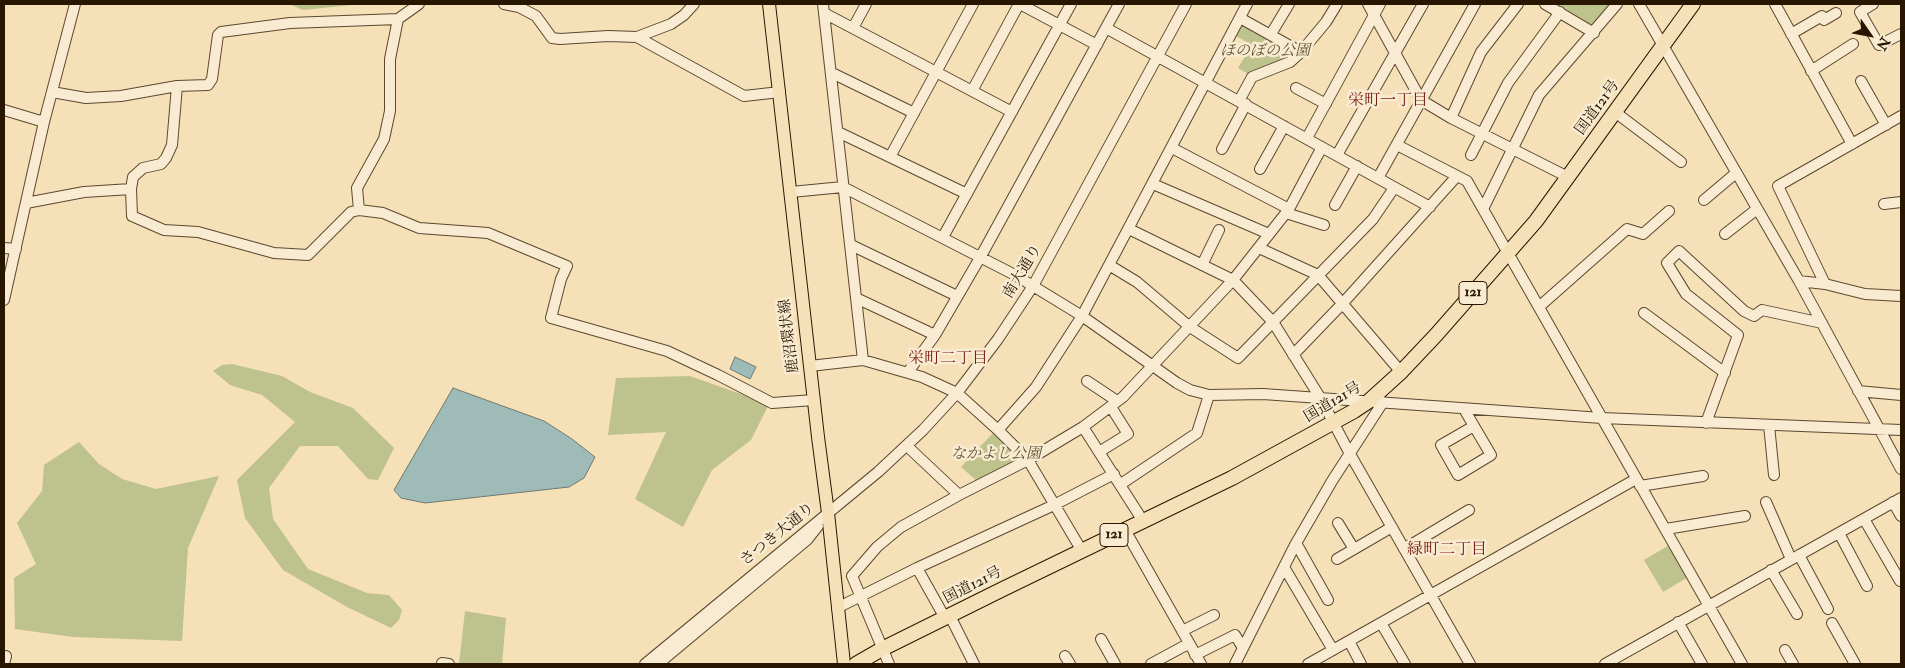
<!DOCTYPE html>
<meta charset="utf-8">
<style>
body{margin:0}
#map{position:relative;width:1905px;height:668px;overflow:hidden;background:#f5e0b8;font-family:"IM FELL Double Pica",serif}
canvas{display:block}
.frame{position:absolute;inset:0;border:5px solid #291601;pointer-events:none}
.north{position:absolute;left:1845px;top:10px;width:50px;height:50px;-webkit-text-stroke:4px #f8ebd1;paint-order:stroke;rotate:123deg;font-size:14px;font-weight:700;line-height:20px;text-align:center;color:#291601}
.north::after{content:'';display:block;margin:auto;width:18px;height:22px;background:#291601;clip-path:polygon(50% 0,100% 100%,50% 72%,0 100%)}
</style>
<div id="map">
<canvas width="1905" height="668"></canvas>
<div class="frame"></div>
<div class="north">N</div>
</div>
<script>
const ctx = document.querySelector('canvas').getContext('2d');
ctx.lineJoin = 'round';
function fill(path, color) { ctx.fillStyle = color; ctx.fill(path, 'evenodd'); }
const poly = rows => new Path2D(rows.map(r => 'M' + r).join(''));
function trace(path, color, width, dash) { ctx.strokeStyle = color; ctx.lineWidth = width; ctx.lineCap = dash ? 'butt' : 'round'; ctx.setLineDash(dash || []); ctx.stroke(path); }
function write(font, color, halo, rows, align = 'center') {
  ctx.font = font + ' "IM FELL Double Pica","Noto Serif JP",serif'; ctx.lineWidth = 5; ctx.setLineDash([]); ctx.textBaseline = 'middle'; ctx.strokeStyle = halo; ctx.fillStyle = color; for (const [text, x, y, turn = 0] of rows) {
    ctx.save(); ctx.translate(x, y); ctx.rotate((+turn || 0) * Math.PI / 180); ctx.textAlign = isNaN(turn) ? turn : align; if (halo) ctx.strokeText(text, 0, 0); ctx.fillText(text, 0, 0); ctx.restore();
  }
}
const green = poly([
 [289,4,362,4,303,10],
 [1548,4,1612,4,1595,25,1588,27],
 [1246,24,1295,51,1294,57,1250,75,1238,68,1252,45,1236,36,1242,26],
 [232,364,282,376,310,392,353,408,394,448,378,480,368,479,338,446,300,446,269,488,273,519,308,569,367,593,389,595,402,610,399,620,391,628,347,607,283,570,245,518,237,480,295,422,262,395,230,385,213,371,222,365],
 [690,376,769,404,751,440,712,470,683,527,635,499,666,432,608,435,616,378],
 [994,432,1020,455,1019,462,978,482,961,467],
 [79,442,99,464,122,479,156,489,219,476,188,548,182,641,73,637,15,629,14,578,36,564,17,523,42,491,44,465],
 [1671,544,1690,576,1663,592,1644,560],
 [465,611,506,618,502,664,459,664]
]);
const water = poly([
 [735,357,756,367,750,379,730,369,735,357],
 [453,388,544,421,572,439,595,457,584,478,569,487,425,503,401,498,394,490,453,388]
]);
const minor = poly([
 [504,4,519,7,536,16,552,38,560,39,608,36,637,37,671,24,684,15,694,4],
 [823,4,863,360],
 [1020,4,1097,45],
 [1368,4,1421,100,1451,118,1568,177],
 [1545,4,1594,33],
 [1639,4,1799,281,1901,469],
 [1775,4,1852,144],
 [1873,4,1860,12,1879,45,1901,34],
 [824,13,1012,112],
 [1240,18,1301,52],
 [853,28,866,4],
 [1106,28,1430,207],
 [1271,34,1289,4],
 [1791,34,1822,16,1824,20,1836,13],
 [637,37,744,96,780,92],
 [1811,71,1853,44],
 [832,73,914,113],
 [1861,81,1886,125],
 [177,86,172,145,166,158,161,164,143,168,133,177,131,189,132,216,164,230,198,232,274,253,308,255,351,212,359,210,383,213,419,228,488,233,567,266,561,279,551,318,667,351,718,375,772,403,814,400],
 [1296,88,1326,104],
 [972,91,1019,4],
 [52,92,86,98,121,96,177,86,208,85,212,79,218,35,221,32,290,23,398,19,419,4],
 [1239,101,1252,77,1290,62,1301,52,1326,22,1337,4],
 [4,110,44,122],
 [1615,112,1681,162],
 [1451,118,1481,52,1518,4],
 [838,132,967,194],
 [1307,138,1380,4],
 [1397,145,1467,181,1742,664],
 [1172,148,1289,209],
 [1222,149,1246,104],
 [1337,155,1423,4],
 [1471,155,1508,83,1560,12],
 [890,157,973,4],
 [1260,169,1284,126],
 [1378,178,1475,4],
 [1153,184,1269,234],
 [791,192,843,187,1015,275,1082,316,1177,383,1190,390,1209,395,1263,394,1602,418,1901,430],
 [1704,200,1736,173],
 [26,203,84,192,131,189],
 [1884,204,1901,202],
 [1335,205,1357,166],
 [1483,209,1539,95,1617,4],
 [359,210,357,188,384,139,390,111,390,59,398,19],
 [1286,213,1324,225],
 [1129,229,1233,280,1273,322,1321,399,1350,454,1470,664],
 [1725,234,1757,209],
 [943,237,1071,4],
 [851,245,957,296],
 [4,248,16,249],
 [1259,248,1318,275,1401,372],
 [1109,265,1137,282,1190,327,1238,358,1373,219,1394,188],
 [1202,265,1219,230],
 [1799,281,1825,284,1865,294,1901,296],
 [1825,284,1778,186,1901,116],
 [856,298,935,335],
 [4,300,44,122,75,4],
 [1540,306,1627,229,1643,234,1669,211],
 [1644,313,1725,373],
 [1293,355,1343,303,1457,176],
 [810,366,863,360,922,377,957,393,998,430,1028,460,1082,551],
 [908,372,935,335,981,256,1119,4],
 [1087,381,1117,401],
 [1858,391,1901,395],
 [1464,409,1491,455,1458,475,1441,445,1474,426],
 [1706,423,1738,335,1686,294,1667,263,1679,251,1744,311,1754,316,1762,310,1822,323],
 [1769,425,1774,475],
 [1083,427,1143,521],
 [998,430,1036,387,1082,316,1247,4],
 [907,446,959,495],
 [1099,452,1128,434,1111,407],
 [1121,484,1197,433,1209,395],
 [1640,486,1703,476],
 [1766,502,1791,559],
 [1893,502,1901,516],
 [1864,519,1900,581],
 [1338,523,1354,549],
 [1666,529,1745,516],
 [1125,530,1201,664],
 [1839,533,1867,586],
 [1296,543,1328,600],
 [1404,549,1469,510],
 [1799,555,1828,609],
 [1337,559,1392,527],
 [1284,567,1333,650],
 [917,568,945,618],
 [1771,570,1797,614],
 [837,608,917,568,1054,505,1114,474],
 [950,616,974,664],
 [1678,622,1702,664],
 [1381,623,1405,664],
 [1832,623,1855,664],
 [1182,631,1214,615],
 [1101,639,1115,664],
 [1349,641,1361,664],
 [1785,650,1793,664],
 [1195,655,1235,635,1243,648],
 [1065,656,1070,664],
 [442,663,449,664],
 [4,664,6,656],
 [645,664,878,472,923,430,957,393,998,339,1033,286,1186,4],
 [658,664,807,540,818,526],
 [889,664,852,576,877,547,901,527,959,495,1028,460,1083,427,1123,397,1233,280,1289,209,1322,147],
 [1151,664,1188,644],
 [1235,664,1295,545,1332,481,1383,402],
 [1308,664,1636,479],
 [1605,664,1901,498]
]);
const major = poly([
 [769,4,818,437,828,513,844,664]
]);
const highway = poly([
 [856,664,882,649,1003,589,1232,478,1354,411,1369,401,1401,372,1436,335,1536,221,1693,4]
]);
const shields = [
 [1473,293,28],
 [1114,535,28]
];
const shieldNames = [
 ["121",1473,293],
 ["121",1114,535]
];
const parkNames = [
 ["ほのぼの公園",1265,52],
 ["なかよし公園",996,455]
];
const streetNames = [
 ["国道121号",1598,108,-54],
 ["南大通り",1023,272,-59],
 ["鹿沼環状線",790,336,-97],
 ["国道121号",1333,403,-31],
 ["さつき大通り",778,535,-39],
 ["国道121号",973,586,-27]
];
const neighbourhoodNames = [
 ["栄町一丁目",1388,102],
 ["栄町二丁目",948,360],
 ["緑町二丁目",1447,551]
];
fill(green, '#bec28d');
fill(water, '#9fbbb7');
trace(water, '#70796e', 1);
trace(minor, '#5c482f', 12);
trace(major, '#291601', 14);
trace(highway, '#291601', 16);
trace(minor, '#f8ebd1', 10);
trace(major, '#f5e0b8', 12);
trace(highway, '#f5e0b8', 14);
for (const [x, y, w] of shields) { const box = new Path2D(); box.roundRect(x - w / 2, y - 11.5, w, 23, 4); ctx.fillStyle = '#f8ebd1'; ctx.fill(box); trace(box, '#291601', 1); }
write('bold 14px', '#291601', null, shieldNames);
write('italic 15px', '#5d5232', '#f8ebd1', parkNames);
write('15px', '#291601', '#f8ebd1', streetNames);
write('16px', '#7a1f14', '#f8ebd1', neighbourhoodNames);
</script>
